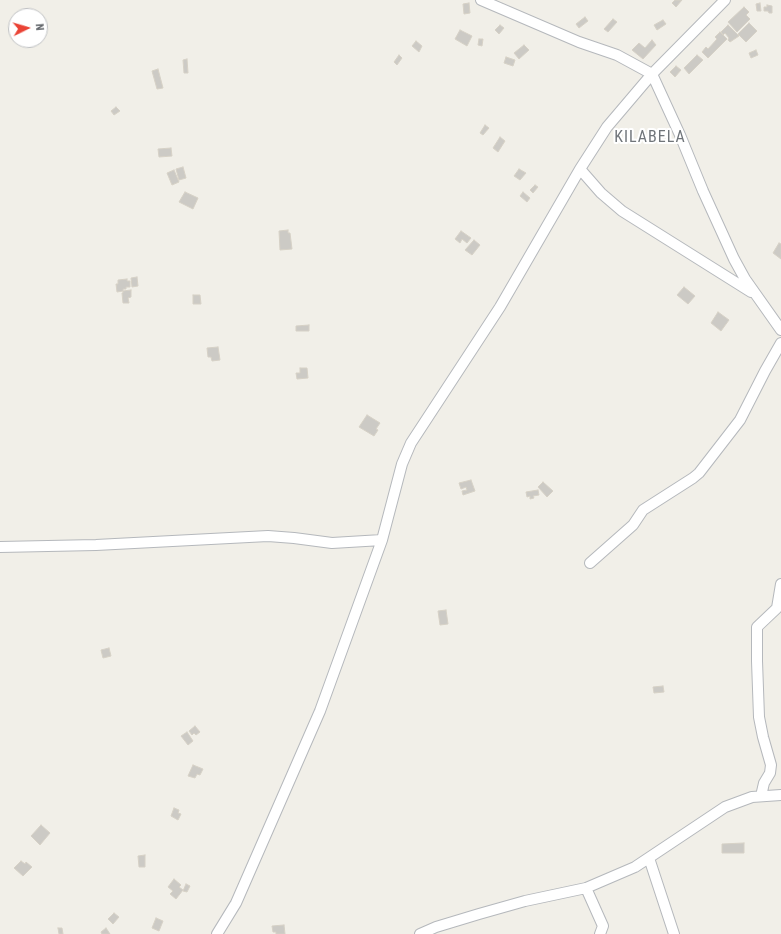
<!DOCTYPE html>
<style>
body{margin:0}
#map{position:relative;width:781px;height:934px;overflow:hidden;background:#f1efe8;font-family:"Roboto Condensed",sans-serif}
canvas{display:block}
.north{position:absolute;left:8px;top:8px;width:40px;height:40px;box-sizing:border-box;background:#fff;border:1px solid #bfc1c3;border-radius:50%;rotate:85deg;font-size:11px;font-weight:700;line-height:16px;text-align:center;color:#5f6368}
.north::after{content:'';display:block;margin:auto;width:14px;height:18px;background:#ea4335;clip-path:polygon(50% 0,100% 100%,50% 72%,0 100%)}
</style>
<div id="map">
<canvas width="781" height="934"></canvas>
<div class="north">N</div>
</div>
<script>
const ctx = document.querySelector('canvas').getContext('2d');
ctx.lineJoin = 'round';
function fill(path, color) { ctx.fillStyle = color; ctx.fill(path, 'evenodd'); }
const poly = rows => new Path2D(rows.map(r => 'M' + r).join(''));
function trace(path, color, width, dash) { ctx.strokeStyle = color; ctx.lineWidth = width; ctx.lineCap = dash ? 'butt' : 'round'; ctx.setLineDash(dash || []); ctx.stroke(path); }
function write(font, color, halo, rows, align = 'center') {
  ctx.font = font + ' "Roboto Condensed",sans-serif'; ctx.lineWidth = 4; ctx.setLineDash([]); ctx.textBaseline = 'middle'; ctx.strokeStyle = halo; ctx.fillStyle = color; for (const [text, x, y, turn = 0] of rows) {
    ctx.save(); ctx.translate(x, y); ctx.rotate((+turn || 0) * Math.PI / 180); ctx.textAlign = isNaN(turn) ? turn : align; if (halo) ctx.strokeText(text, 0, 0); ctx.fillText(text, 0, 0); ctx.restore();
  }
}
const building = poly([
 [675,0,682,0,676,7,672,3,675,0],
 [469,3,470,13,464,14,463,4,469,3],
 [760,3,761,11,757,11,756,4,760,3],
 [767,5,772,6,772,13,769,13,768,11,764,11,764,7,767,7,767,5],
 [744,7,749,12,746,15,750,19,737,32,728,22,744,7],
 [585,17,588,21,579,28,576,24,585,17],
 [613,19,617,22,608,32,604,29,613,19],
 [663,20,666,24,657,30,654,25,663,20],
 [749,23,757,31,746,42,738,34,749,23],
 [500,25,504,28,499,34,495,30,500,25],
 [728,25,739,36,730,42,728,40,729,38,725,33,723,35,721,32,728,25],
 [460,30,472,36,467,46,455,39,460,30],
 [720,32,727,39,708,58,702,52,706,47,708,49,717,39,715,37,720,32],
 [479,39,483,39,482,46,478,45,479,39],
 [652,40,656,45,643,59,632,50,639,43,645,48,652,40],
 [416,41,422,46,419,52,412,46,416,41],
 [524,45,529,50,519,59,514,53,524,45],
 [756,50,758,55,751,58,749,53,756,50],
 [399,55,402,58,397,65,394,62,399,55],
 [697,55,703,60,689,74,684,68,697,55],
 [506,57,515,60,513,66,504,63,506,57],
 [187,59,188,73,184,73,183,60,187,59],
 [676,66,681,70,675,77,670,72,676,66],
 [158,69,163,88,157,89,152,71,158,69],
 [116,107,120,111,114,115,111,111,116,107],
 [485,125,489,128,483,135,480,133,485,125],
 [500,137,505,141,498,152,493,148,500,137],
 [171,148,172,156,159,157,158,149,171,148],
 [183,167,186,178,179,180,176,169,183,167],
 [519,169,526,173,520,180,514,176,519,169],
 [174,170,179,182,172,185,167,173,174,170],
 [535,185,538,187,533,193,530,190,535,185],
 [185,192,198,198,193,209,179,202,185,192],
 [523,192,530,198,527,202,520,196,523,192],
 [288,230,288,233,290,233,292,249,280,250,279,231,288,230],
 [461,231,471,238,467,243,462,239,460,243,455,239,461,231],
 [474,240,480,245,472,255,465,250,474,240],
 [779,243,781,244,781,259,773,253,779,243],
 [137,277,138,286,132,287,131,278,137,277],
 [127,279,127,281,130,281,130,287,126,287,126,289,123,289,123,291,117,292,116,284,118,284,118,280,127,279],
 [684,287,695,296,688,304,677,295,684,287],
 [131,290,131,297,128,298,129,303,123,303,122,293,123,293,123,291,131,290],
 [193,295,200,295,201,304,193,304,193,295],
 [718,312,729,320,721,331,711,323,718,312],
 [309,325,309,331,296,331,296,326,309,325],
 [218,347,220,360,212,361,211,357,208,357,207,348,218,347],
 [300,368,307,368,308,378,297,379,296,373,300,373,300,368],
 [367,415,380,423,376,429,378,430,374,436,359,427,367,415],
 [471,480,475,491,463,495,462,491,467,490,466,487,461,489,459,483,471,480],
 [543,482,553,491,547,497,538,487,543,482],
 [538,490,539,495,533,496,534,498,530,499,530,496,527,497,526,492,538,490],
 [446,610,448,624,440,625,438,611,446,610],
 [109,648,111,656,103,658,101,650,109,648],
 [663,686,664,692,654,693,653,687,663,686],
 [195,726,200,732,196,735,194,733,192,735,189,731,195,726],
 [187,732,193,741,188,745,181,736,187,732],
 [193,765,203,769,200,775,197,774,195,778,188,776,193,765],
 [174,808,179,810,178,813,181,814,178,820,171,816,174,808],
 [41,825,50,833,40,845,31,836,41,825],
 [744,843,744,853,722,853,722,844,744,843],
 [145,855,145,867,139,867,138,856,145,855],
 [21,861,25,864,26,862,32,867,23,876,14,868,21,861],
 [174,879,181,885,179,887,183,890,176,899,170,894,173,891,168,887,174,879],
 [186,884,190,886,187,892,183,891,186,884],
 [114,913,119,917,113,924,108,919,114,913],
 [156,918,163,921,159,931,152,928,156,918],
 [284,925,285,934,276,934,276,932,273,932,272,926,284,925],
 [58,928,62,928,63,934,59,934,58,928],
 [106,928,110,934,102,934,101,932,106,928]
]);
const minor = poly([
 [481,0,579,42,617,55,652,74,680,135,703,191,734,259,745,279,781,330],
 [580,169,601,193,622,211,751,292],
 [0,547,96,545,268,536,294,538,332,543,382,540],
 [590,563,633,525,643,510,693,478,699,473,740,420,765,371,781,343],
 [761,796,764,783,770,773,771,765,763,737,759,717,757,661,757,627,777,608,781,584],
 [649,858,674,934],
 [586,888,603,926,600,934],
 [217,934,236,903,320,711,382,540,402,464,411,443,500,307,580,169,607,127,652,74,725,0],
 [420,934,436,927,479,914,525,901,586,888,635,867,725,807,752,797,781,795]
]);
const quarterNames = [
 ["KILABELA",650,138]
];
fill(building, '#cccac5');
trace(building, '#d6d1c6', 1);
trace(minor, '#b5b8bc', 12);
trace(minor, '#fff', 10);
ctx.letterSpacing = '1px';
write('16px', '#70757a', '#fff', quarterNames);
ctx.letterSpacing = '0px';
</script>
